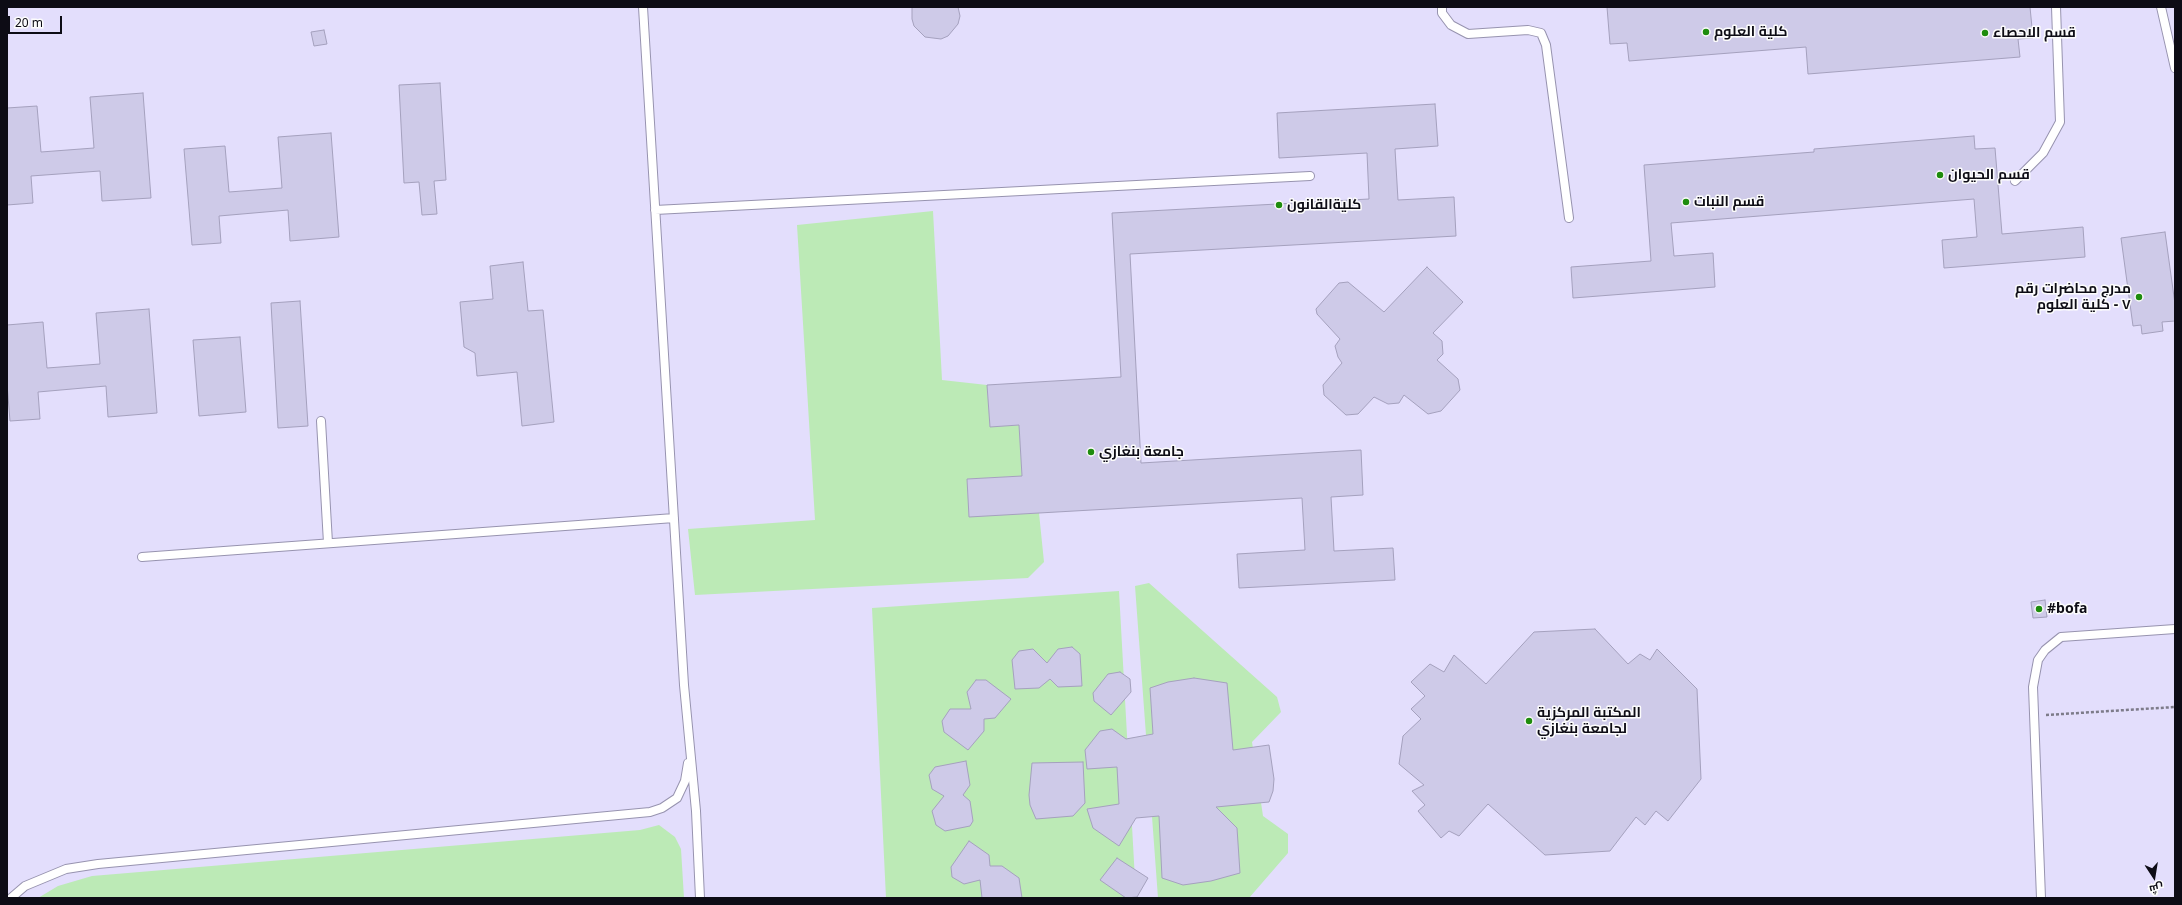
<!DOCTYPE html>
<meta charset="utf-8">
<style>
body{margin:0}
#map{position:relative;width:2182px;height:905px;overflow:hidden;background:#efecff;font-family:"Noto Sans",Cairo,sans-serif}
canvas{display:block}
.frame{position:absolute;inset:0;border:8px solid #0d0c15;pointer-events:none}
.north{position:absolute;left:2134px;top:857px;width:40px;height:40px;-webkit-text-stroke:3px #fcfcfc;paint-order:stroke;rotate:168deg;font-size:11px;font-weight:700;line-height:16px;text-align:center;color:#0d0c15}
.north::after{content:'';display:block;margin:auto;width:14px;height:18px;background:#0d0c15;clip-path:polygon(50% 0,100% 100%,50% 72%,0 100%)}
.scale{position:absolute;left:8px;top:16px;width:54px;height:18px;box-sizing:border-box;border:2px solid #0d0c15;border-top:0;padding-left:5px;font-size:12px;line-height:14px;white-space:nowrap;color:#0d0c15;-webkit-text-stroke:3px #fcfcfc;paint-order:stroke}
</style>
<div id="map">
<canvas width="2182" height="905"></canvas>
<div class="frame"></div>
<div class="north">ش</div>
<div class="scale">20 m</div>
</div>
<script>
const ctx = document.querySelector('canvas').getContext('2d');
ctx.lineJoin = 'round';
function fill(path, color) { ctx.fillStyle = color; ctx.fill(path, 'evenodd'); }
const poly = rows => new Path2D(rows.map(r => 'M' + r).join(''));
function trace(path, color, width, dash) { ctx.strokeStyle = color; ctx.lineWidth = width; ctx.lineCap = dash ? 'butt' : 'round'; ctx.setLineDash(dash || []); ctx.stroke(path); }
function write(font, color, halo, rows, align = 'center') {
  ctx.font = font + ' "Noto Sans",Cairo,sans-serif'; ctx.lineWidth = 3; ctx.setLineDash([]); ctx.textBaseline = 'middle'; ctx.strokeStyle = halo; ctx.fillStyle = color; for (const [text, x, y, turn = 0] of rows) {
    ctx.save(); ctx.translate(x, y); ctx.rotate((+turn || 0) * Math.PI / 180); ctx.textAlign = isNaN(turn) ? turn : align; if (halo) ctx.strokeText(text, 0, 0); ctx.fillText(text, 0, 0); ctx.restore();
  }
}
const built = poly([
 [7,7,2175,7,2175,898,7,898]
]);
const green = poly([
 [933,211,942,380,987,385,990,426,1019,425,1022,476,967,479,969,516,1039,513,1044,562,1028,578,695,595,688,529,815,520,797,225],
 [1149,583,1277,697,1281,712,1252,742,1263,816,1288,834,1288,853,1249,898,1158,898,1135,586],
 [1119,591,1136,898,886,898,872,608],
 [659,825,675,837,681,849,684,898,38,898,58,886,92,876,640,830]
]);
const building = poly([
 [912,7,958,7,960,16,958,24,948,36,941,39,925,37,914,26,912,19,912,7],
 [1607,7,2030,7,2033,38,2018,39,2020,57,1808,74,1806,47,1629,61,1627,43,1610,44,1607,7],
 [324,30,327,44,314,46,311,32,324,30],
 [440,83,446,180,434,181,437,214,422,215,419,182,404,183,399,85,440,83],
 [143,93,151,198,102,201,100,171,31,176,33,203,7,205,7,108,37,106,41,152,94,148,90,97,143,93],
 [1435,104,1438,146,1395,149,1398,200,1454,197,1456,236,1130,254,1141,463,1361,450,1363,495,1331,497,1334,551,1393,548,1395,580,1239,588,1237,554,1305,550,1302,498,969,517,967,479,1022,476,1019,425,990,427,987,385,1121,377,1112,213,1369,199,1367,153,1279,158,1277,113,1435,104],
 [331,133,339,237,290,241,288,210,219,216,221,243,192,245,184,149,225,146,229,192,282,188,278,137,331,133],
 [1974,136,1975,149,1995,148,2002,234,2083,227,2085,257,1944,268,1942,240,1977,237,1974,199,1671,223,1674,256,1713,253,1715,287,1573,298,1571,267,1651,261,1644,165,1814,152,1814,149,1974,136],
 [2165,232,2175,304,2175,321,2162,322,2163,331,2142,334,2141,325,2133,326,2121,238,2165,232],
 [523,262,528,311,543,310,554,422,522,426,517,372,477,376,475,353,464,347,460,302,493,299,490,266,523,262],
 [1427,267,1463,302,1433,333,1442,341,1443,354,1437,360,1458,379,1460,390,1441,411,1428,414,1404,395,1399,403,1388,404,1374,397,1358,414,1346,415,1324,395,1323,385,1342,363,1338,357,1335,346,1340,339,1317,314,1316,309,1339,283,1348,282,1384,312,1427,267],
 [300,301,308,426,278,428,271,303,300,301],
 [149,309,157,413,108,417,106,386,38,392,40,419,10,421,7,384,7,325,43,322,47,368,100,364,96,313,149,309],
 [240,337,246,412,199,416,193,340,240,337],
 [2045,600,2047,617,2033,618,2031,602,2045,600],
 [1595,629,1628,664,1640,654,1650,660,1657,649,1697,689,1701,779,1668,821,1656,811,1645,825,1636,817,1610,851,1545,855,1488,804,1459,836,1449,831,1441,838,1418,811,1425,805,1412,791,1424,785,1399,764,1403,736,1421,719,1411,709,1425,696,1411,682,1430,664,1444,672,1454,655,1486,684,1534,632,1595,629],
 [1072,647,1080,654,1082,686,1058,687,1050,679,1039,688,1015,689,1012,660,1019,651,1033,649,1047,663,1058,649,1072,647],
 [1120,672,1130,679,1131,692,1111,715,1094,701,1093,693,1108,674,1120,672],
 [1194,678,1227,683,1233,750,1269,745,1274,779,1273,791,1269,802,1216,807,1237,828,1240,873,1211,881,1183,885,1162,878,1159,816,1136,818,1119,846,1093,828,1087,809,1119,804,1117,767,1087,769,1085,750,1100,731,1112,729,1126,739,1153,734,1150,688,1168,682,1194,678],
 [976,680,986,680,1011,699,995,718,984,719,984,731,968,750,944,732,942,721,950,709,971,709,967,692,976,680],
 [966,761,970,785,963,795,970,801,973,821,970,826,945,831,936,825,932,811,944,796,932,789,929,775,935,767,966,761],
 [1083,762,1085,803,1073,816,1036,819,1030,805,1029,795,1032,763,1083,762],
 [969,841,989,855,990,866,1002,866,1019,878,1022,898,982,898,980,880,964,884,952,877,951,867,969,841],
 [1117,858,1148,878,1137,897,1126,898,1100,880,1117,858]
]);
const path = poly([
 [2046,715,2175,707]
]);
const service = poly([
 [643,7,684,685,696,811,700,898],
 [1442,7,1442,13,1451,25,1468,34,1528,30,1541,33,1546,45,1569,218],
 [2161,7,2175,68],
 [2015,181,2043,153,2060,122,2056,7],
 [655,210,1310,176],
 [321,421,328,543],
 [142,557,674,518],
 [11,898,25,886,66,869,98,864,650,812,662,808,677,798,685,781,688,763],
 [2041,898,2033,687,2038,660,2045,650,2061,637,2175,629]
]);
const markers = [
 [1706,32,4,"#1e8c0d"],
 [1985,33,4,"#1e8c0d"],
 [1940,175,4,"#1e8c0d"],
 [1686,202,4,"#1e8c0d"],
 [1279,205,4,"#1e8c0d"],
 [2139,297,4,"#1e8c0d"],
 [1091,452,4,"#1e8c0d"],
 [2039,609,4,"#1e8c0d"],
 [1529,721,4,"#1e8c0d"]
];
const poiNames = [
 ["كلية العلوم",1714,32],
 ["قسم الاحصاء",1993,33],
 ["قسم الحيوان",1948,175],
 ["قسم النبات",1694,202],
 ["كليةالقانون",1287,205],
 ["مدرج محاضرات رقم",2131,289,"right"],
 ["٧ - كلية العلوم",2131,305,"right"],
 ["جامعة بنغازي",1099,452],
 ["#bofa",2047,609],
 ["المكتبة المركزية",1537,713],
 ["لجامعة بنغازي",1537,729]
];
fill(built, '#e3defc');
fill(green, '#bceab6');
fill(building, '#cecae8');
trace(building, '#a5a1be', 1);
trace(service, '#9793af', 10);
trace(path, '#7d7b89', 2.5, [3, 2]);
trace(service, '#fff', 8);
for (const [x, y, r, color] of markers) { const dot = new Path2D(); dot.arc(x, y, r, 0, 2 * Math.PI); ctx.fillStyle = color; ctx.fill(dot); trace(dot, '#fcfcfc', 1.5); }
write('bold 14px', '#0d0c15', '#fcfcfc', poiNames, 'left');
</script>
